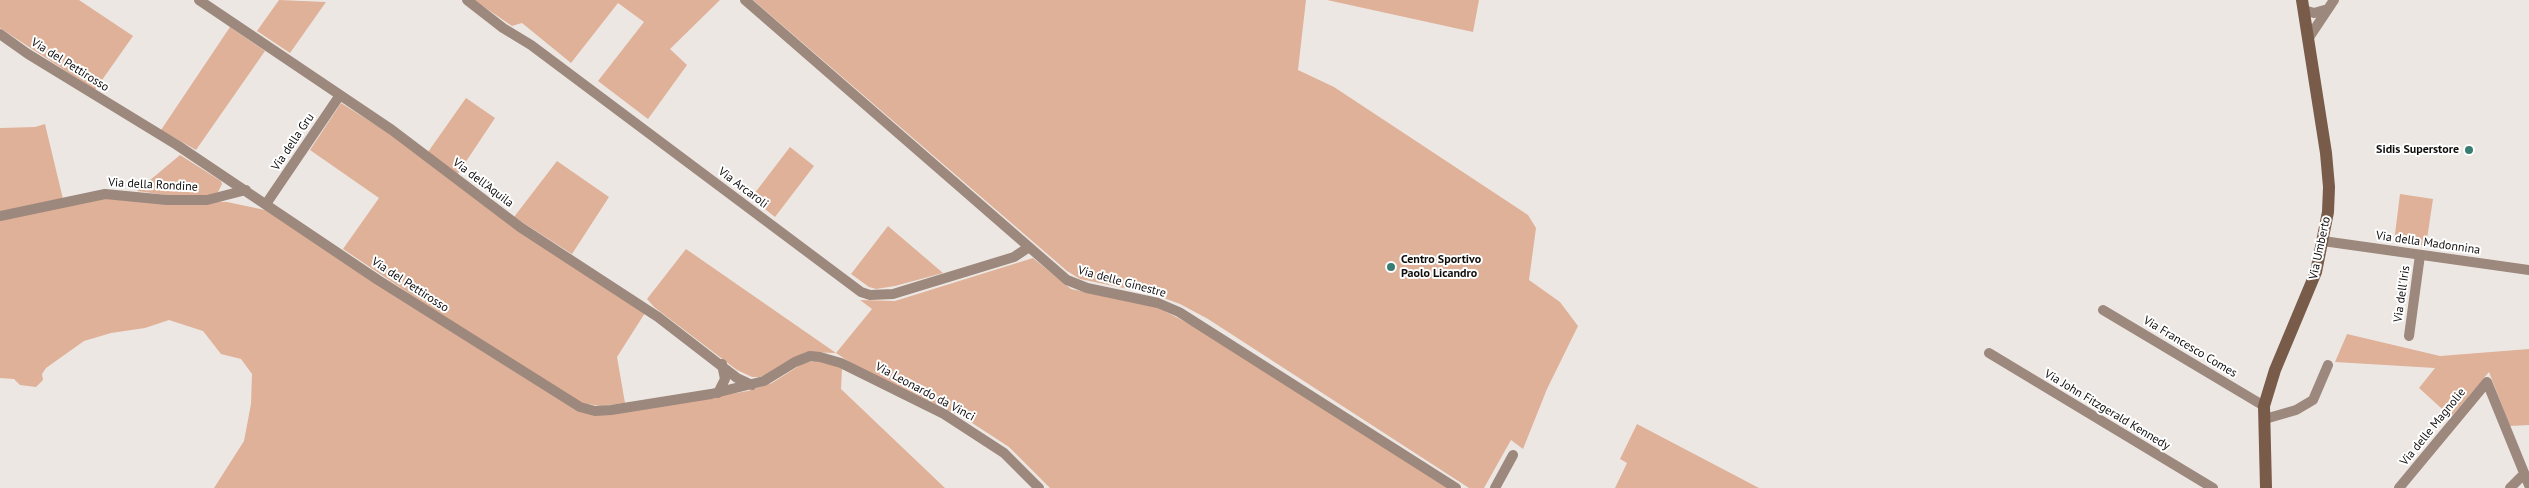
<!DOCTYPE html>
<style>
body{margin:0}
canvas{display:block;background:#ede7e3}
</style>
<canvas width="2529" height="488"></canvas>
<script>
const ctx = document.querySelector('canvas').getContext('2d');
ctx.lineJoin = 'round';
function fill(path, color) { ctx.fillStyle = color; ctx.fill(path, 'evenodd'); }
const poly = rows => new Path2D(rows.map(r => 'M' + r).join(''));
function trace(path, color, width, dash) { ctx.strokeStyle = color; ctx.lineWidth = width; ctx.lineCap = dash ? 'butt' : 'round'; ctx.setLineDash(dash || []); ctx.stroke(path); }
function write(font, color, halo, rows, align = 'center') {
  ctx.font = font + ' "PT Sans",sans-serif'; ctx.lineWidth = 4; ctx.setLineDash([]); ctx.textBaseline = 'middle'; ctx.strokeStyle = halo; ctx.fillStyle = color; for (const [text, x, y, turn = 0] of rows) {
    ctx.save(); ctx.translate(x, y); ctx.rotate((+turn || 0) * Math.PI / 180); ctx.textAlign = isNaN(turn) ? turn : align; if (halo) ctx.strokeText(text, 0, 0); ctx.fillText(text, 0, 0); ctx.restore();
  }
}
const green = poly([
 [0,0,79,0,133,36,95,90,0,28],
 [279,0,326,2,290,53,257,31],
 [474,0,720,0,670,49,687,65,648,119,598,81,644,22,618,3,571,63,522,23,512,26],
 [753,0,1306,0,1298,70,1334,87,1528,215,1536,228,1529,280,1560,302,1578,326,1547,389,1523,449,1511,440,1484,488,1469,488,1208,319,1180,304,1153,294,1080,279,1067,271],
 [1327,0,1479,0,1473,32],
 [230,27,265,51,196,150,161,130],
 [466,98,495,118,457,175,428,152],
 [341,103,390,134,645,313,617,357,625,403,601,406,581,403,441,315,343,249,379,198,310,150],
 [45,124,63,199,0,212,0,128,35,127],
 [790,147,814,166,775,217,751,198],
 [180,155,221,181,222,184,218,192,211,196,166,195,137,191],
 [557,161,609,197,572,254,514,217],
 [2400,194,2433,199,2426,246,2394,242],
 [104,198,227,202,265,210,576,408,627,411,748,391,772,383,805,362,815,361,829,363,842,368,841,389,945,488,214,488,244,441,251,404,252,374,241,359,221,354,203,331,169,320,145,328,111,333,84,341,46,368,42,374,43,380,36,387,20,385,14,379,0,378,0,219],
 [888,226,943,273,895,286,876,289,869,287,851,274],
 [686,249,836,353,872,309,860,300,895,301,1033,258,1071,289,1157,307,1176,317,1204,332,1448,488,1050,488,1009,447,966,419,856,366,836,353,806,352,768,375,759,377,752,377,737,370,654,307,647,299],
 [2347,334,2440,356,2529,349,2529,425,2510,426,2489,372,2451,417,2419,388,2435,368,2335,362],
 [1637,424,1759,488,1615,488,1627,463,1620,459]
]);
const minor = poly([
 [199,0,392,130,520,227,658,317,737,378,752,385],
 [467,0,503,28,531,45,861,292,870,295,893,294,1014,257,1029,247],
 [745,0,1067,280,1087,288,1158,303,1179,312,1456,488],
 [2304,10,2314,13,2328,9],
 [0,34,28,54,177,145,378,280,580,407,595,411,611,410,711,394,764,381,795,362,810,356,820,357,841,363,944,414,1004,453,1039,488],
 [2310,36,2334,0],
 [266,204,340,95],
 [0,216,105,194,167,200,207,200,246,190],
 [2323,241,2529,270],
 [2103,310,2264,406],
 [2409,336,2420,255],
 [1989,353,2213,488],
 [718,393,725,379,722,364],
 [2265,419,2296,410,2313,400,2328,365],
 [1495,488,1513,455],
 [2399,488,2487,382,2529,485],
 [2510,488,2521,477,2526,476]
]);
const secondary = poly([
 [2266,488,2264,406,2275,370,2316,272,2328,212,2329,187,2326,153,2302,0]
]);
const markers = [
 [2469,150,5,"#387d71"],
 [1391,267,5,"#387d71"]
];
const streetNames = [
 ["Via del Pettirosso",70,65,32],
 ["Via della Gru",293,142,-56],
 ["Via dell'Aquila",483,183,37],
 ["Via della Rondine",153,185,3],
 ["Via Arcaroli",743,188,37],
 ["Via della Madonnina",2428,243,8],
 ["Via Umberto",2320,248,-78],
 ["Via delle Ginestre",1122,282,15],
 ["Via del Pettirosso",410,285,33],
 ["Via dell'Iris",2402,294,-82],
 ["Via Francesco Comes",2190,347,31],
 ["Via Leonardo da Vinci",925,392,28],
 ["Via John Fitzgerald Kennedy",2107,410,31],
 ["Via delle Magnolie",2433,427,-51]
];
const poiNames = [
 ["Sidis Superstore",2459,150],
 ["Centro Sportivo",1401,260,"left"],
 ["Paolo Licandro",1401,274,"left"]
];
fill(green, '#dfb198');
trace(minor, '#9d887d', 10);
trace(secondary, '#795b4a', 12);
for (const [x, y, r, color] of markers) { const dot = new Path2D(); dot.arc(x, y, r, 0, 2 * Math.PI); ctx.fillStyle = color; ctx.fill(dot); trace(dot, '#fff', 2); }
write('12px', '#100e0d', '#fff', streetNames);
write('bold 12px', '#100e0d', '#fff', poiNames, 'right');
</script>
